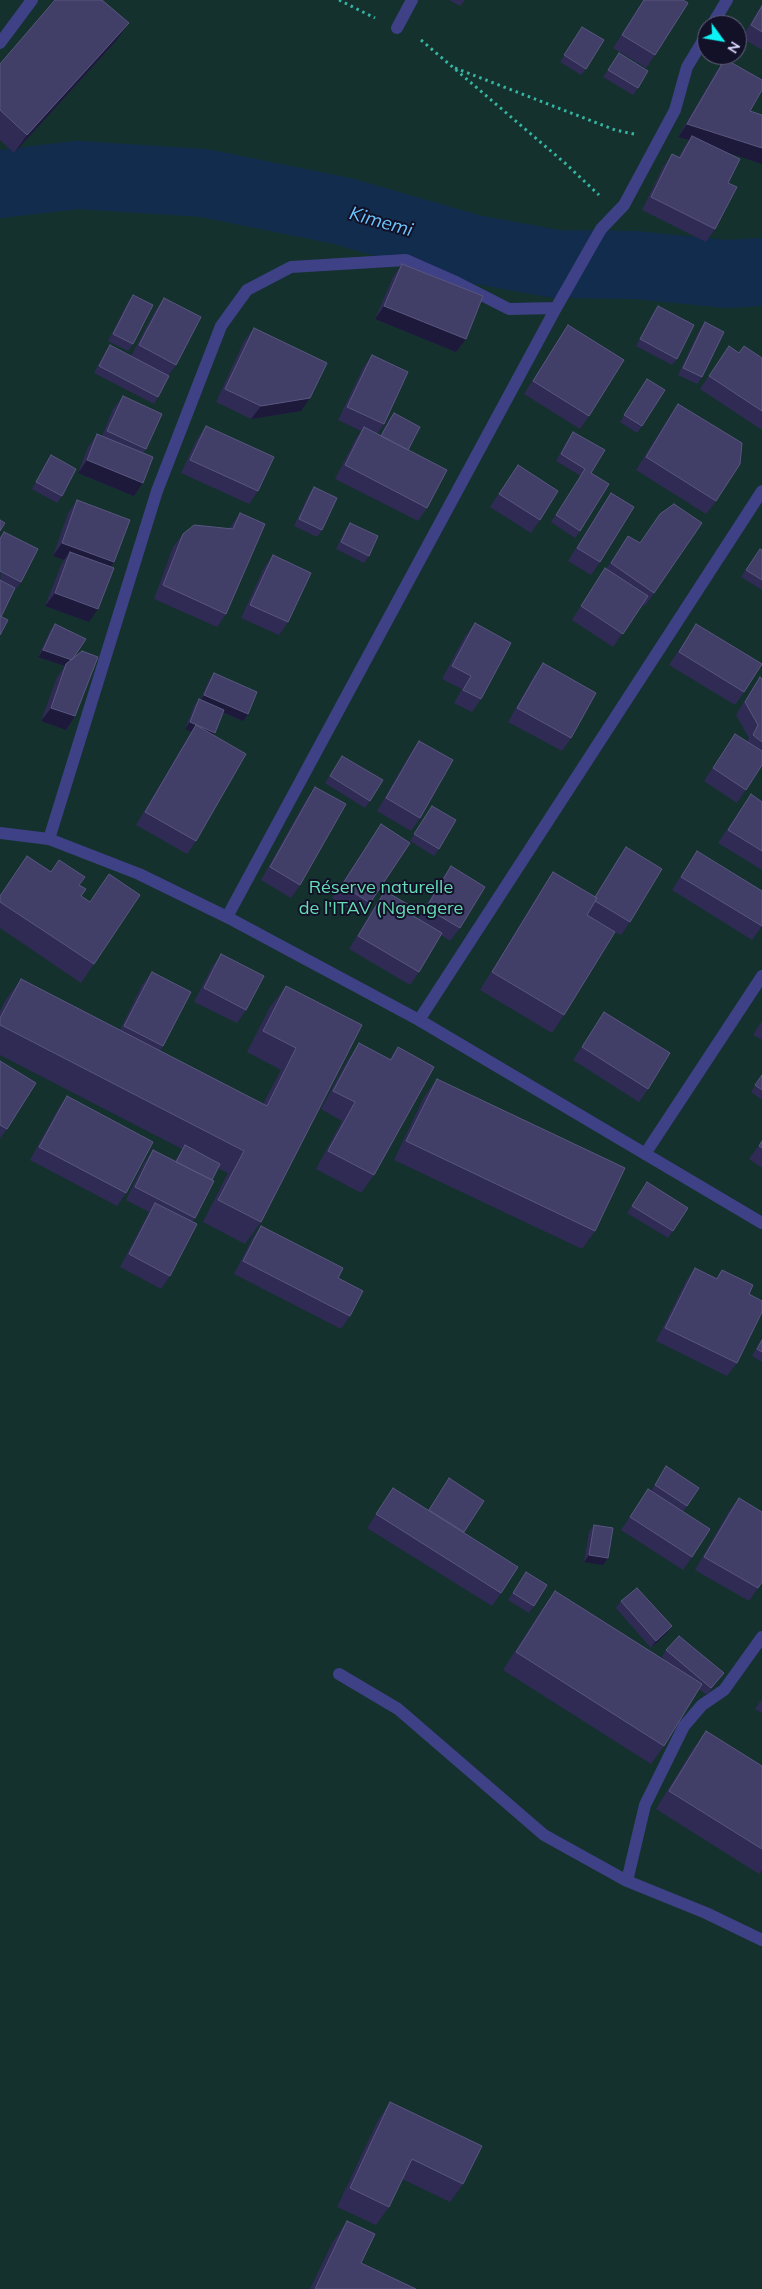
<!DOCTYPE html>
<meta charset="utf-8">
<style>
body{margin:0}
#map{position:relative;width:762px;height:2289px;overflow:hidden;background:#131128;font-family:Mulish,sans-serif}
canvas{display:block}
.north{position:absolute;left:697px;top:15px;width:50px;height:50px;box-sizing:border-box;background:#131128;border:1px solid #63617e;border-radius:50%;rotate:122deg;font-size:14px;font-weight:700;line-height:20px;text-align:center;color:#dad9fe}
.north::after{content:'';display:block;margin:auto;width:18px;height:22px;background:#0cf3f6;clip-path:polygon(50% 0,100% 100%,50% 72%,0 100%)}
</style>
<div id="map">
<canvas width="762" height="2289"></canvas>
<div class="north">N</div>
</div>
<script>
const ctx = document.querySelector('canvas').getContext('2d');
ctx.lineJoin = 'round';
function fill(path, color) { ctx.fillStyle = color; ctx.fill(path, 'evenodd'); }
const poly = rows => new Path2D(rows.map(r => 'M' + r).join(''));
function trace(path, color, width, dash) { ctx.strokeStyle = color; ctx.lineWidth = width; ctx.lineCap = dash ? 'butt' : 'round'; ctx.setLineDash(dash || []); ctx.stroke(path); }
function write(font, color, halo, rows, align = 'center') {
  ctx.font = font + ' Mulish,sans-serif'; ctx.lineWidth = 4; ctx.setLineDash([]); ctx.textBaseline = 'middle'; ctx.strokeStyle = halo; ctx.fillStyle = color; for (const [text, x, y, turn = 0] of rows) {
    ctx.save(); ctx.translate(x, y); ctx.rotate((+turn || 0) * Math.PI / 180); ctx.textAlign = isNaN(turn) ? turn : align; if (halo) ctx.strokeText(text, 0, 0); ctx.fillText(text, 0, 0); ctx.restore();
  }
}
const green = poly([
 [0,0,762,0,762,2289,0,2289],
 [707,25,737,25,737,55,707,55]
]);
const river = poly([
 [0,184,77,175,204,183,342,211,474,249,556,264,635,265,726,274,762,272]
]);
const path = poly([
 [339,0,375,18],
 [421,40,566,164,599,195],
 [455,68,615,130,634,134]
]);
const minor = poly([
 [712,25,727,0],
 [397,28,412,0],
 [0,43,32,0],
 [49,839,157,491,221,326,247,290,291,267,406,260,456,282,509,309,556,308],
 [227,917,556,308,601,229,624,205,675,110,687,67,707,34],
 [419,1020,762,491],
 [645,1154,762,976],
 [339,1674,398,1709,544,1835,627,1881,706,1913,762,1940],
 [627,1881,645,1805,684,1726,702,1705,724,1690,762,1637]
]);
const tertiary = poly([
 [0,833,49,839,139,874,227,917,419,1020,762,1223]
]);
const wall = poly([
 [449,0,465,0,460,6],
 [643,0,683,0,655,55,646,68,613,48],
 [762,4,762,50,742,38],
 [582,27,586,69,581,75,560,62],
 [116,41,14,153,0,140,0,64],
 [619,53,638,88,633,95,603,77],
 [725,59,726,152,728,183,715,229,706,242,642,210,663,167,672,154,678,158,683,149,689,140,678,137,716,72],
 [402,264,466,339,456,352,375,319,393,277],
 [133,295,133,344,128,351,108,341,128,302],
 [164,298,176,365,168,376,158,397,154,404,94,373,105,352,110,345,131,356,155,311],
 [658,306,677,359,672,365,636,346,653,313],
 [705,322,702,377,697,384,678,375,700,329],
 [568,325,589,416,580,429,524,394,559,338],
 [254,328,310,398,301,411,251,419,216,402,244,341],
 [729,346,739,353,762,358,762,430,700,389],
 [372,355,384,424,377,434,380,436,389,419,394,413,427,508,418,521,335,479,355,440,361,431,338,420,363,368],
 [642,386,642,426,637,433,620,422],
 [123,396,146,449,143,453,143,483,134,496,78,473,88,447,97,434,102,436,113,409],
 [678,404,716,501,706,514,636,470,669,417],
 [206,426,258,491,249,504,181,473,197,439],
 [573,432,591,473,580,531,575,538,551,522,581,476,556,461,568,439],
 [51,455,62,496,57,503,32,489,46,462],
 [518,465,540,520,531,533,490,507],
 [314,487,322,530,317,537,294,526,309,494],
 [611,493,600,562,591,575,568,561,602,506],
 [77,500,114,562,111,567,89,622,45,606,61,565,64,560,53,556,68,513],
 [240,513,226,614,217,627,154,599,173,547,183,534,229,529],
 [350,523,369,556,364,563,336,549,345,530],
 [702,523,645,606,642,604,613,647,572,620,596,582,606,569,628,536,640,543],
 [4,532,21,582,16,589,15,588,1,617,0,537],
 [760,549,762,550,762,590,741,577],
 [273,555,288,622,279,635,241,618,264,568],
 [475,623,481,699,472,712,454,703,462,689,442,679,465,636],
 [55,624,73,659,75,716,66,730,41,721,57,677,65,666,38,657,50,631],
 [696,624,744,692,735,705,669,665],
 [543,663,571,738,562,751,508,722,534,676],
 [214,673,248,714,243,721,223,713,213,735,196,841,187,854,136,825,191,732,185,729,194,706,199,699,200,700,209,680],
 [760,677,762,679,762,765,737,803,704,781,735,734,747,742,749,738,736,715,751,690],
 [419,741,420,818,411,831,377,811,410,754],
 [342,756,370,801,365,808,325,783],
 [315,787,300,885,291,898,261,880,306,800],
 [751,794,762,802,762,870,718,843],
 [432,806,439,849,434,856,410,841],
 [381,824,370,903,361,916,332,898],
 [626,847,630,922,621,935,615,932,564,1015,552,1033,480,990,541,890,553,872,595,897,617,860],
 [697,851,762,926,752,940,672,890],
 [27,856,51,871,59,860,79,885,94,964,81,983,0,928,0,895],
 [451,866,460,928,450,941,441,935,419,972,410,985,349,949,376,904,385,891,405,911,418,919,442,879],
 [221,954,246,1010,237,1023,194,1002,212,967],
 [152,972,163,1046,160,1051,263,1104,281,1070,247,1052,270,1007,286,986,362,1025,261,1222,245,1244,203,1222,228,1173,218,1168,212,1180,195,1218,192,1222,170,1276,161,1289,120,1267,149,1212,126,1200,144,1163,153,1150,175,1161,182,1149,0,1055,0,1011,5,1001,21,979,120,1030,142,985],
 [604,1012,648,1089,639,1102,573,1060],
 [762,1021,762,1040,753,1035],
 [359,1043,389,1060,398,1047,374,1175,361,1193,316,1169,342,1121,321,1109,347,1061],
 [0,1061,7,1129,0,1138],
 [762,1075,762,1100,751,1092],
 [437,1079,595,1231,582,1249,394,1160,424,1097],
 [67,1096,126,1193,117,1206,30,1160,58,1109],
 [762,1141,762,1168,749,1159],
 [647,1182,673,1231,668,1238,627,1213],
 [261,1226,338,1278,350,1316,341,1329,234,1274,252,1239],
 [695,1268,716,1278,722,1270,749,1294,737,1363,727,1376,656,1341,686,1281],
 [762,1338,762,1362,752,1356],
 [666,1466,699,1488,683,1512,692,1557,683,1570,621,1530,648,1489,651,1491],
 [449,1478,484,1501,464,1533,501,1593,492,1606,367,1528,393,1488,428,1511],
 [739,1498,758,1588,749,1601,695,1570,729,1511],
 [594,1525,608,1558,603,1565,584,1562,589,1532],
 [526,1572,534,1606,529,1613,508,1600],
 [555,1591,667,1662,662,1657,666,1650,724,1673,707,1695,699,1689,664,1746,651,1764,503,1670,542,1609],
 [621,1601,672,1626,667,1633,651,1648,616,1608],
 [762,1699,762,1713,755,1709],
 [706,1731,762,1766,762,1870,759,1874,656,1809,693,1749],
 [390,2102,463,2184,450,2202,402,2179,389,2207,376,2225,337,2207,378,2120],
 [347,2221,361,2263,416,2289,310,2289,332,2243]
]);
const shadedWall = poly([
 [129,23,116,41,14,153,27,135],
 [687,124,762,148,762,164,690,140,692,136,689,140,678,137],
 [384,306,466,339,456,352,375,319],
 [310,398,301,411,251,419,261,406],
 [87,460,143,483,134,496,78,473],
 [62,543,114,562,105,575,70,552,64,560,53,556],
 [55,593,98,609,89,622,45,606],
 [43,650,72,660,66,664,65,666,38,657],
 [204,695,248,714,243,721,199,702],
 [51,708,75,716,66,730,41,721],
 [190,722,215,733,210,740,196,725,191,732,185,729],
 [589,1555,608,1558,603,1565,584,1562],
 [672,1626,667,1633,651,1648,656,1641]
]);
const building = poly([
 [55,0,102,0,129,23,27,135,0,110,0,64,55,0],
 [644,0,683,0,688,3,655,55,622,35,644,0],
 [762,6,762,32,751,25,762,6],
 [582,27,604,40,586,69,564,55,582,27],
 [619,53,648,71,638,88,608,70,619,53],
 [725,59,762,80,762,90,750,111,762,115,762,148,687,124,725,59],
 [692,136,740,159,728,183,737,187,715,229,651,197,672,154,680,158,692,136],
 [402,264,483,296,466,339,384,306,402,264],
 [133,295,153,305,133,344,113,334,133,295],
 [164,298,201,317,176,365,139,345,164,298],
 [658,306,694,325,677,359,640,339,658,306],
 [705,322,724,332,702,377,683,368,705,322],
 [568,325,624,360,589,416,533,381,568,325],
 [254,328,327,363,310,398,261,406,225,389,254,328],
 [110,345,169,376,158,397,99,366,110,345],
 [729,346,739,353,744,346,762,358,762,411,709,376,729,346],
 [372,355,408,372,384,424,347,407,372,355],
 [647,379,665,390,642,426,624,415,647,379],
 [123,396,162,414,146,449,107,431,123,396],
 [678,404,742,443,740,464,716,501,646,457,678,404],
 [394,413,420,427,408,450,381,436,394,413],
 [206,426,274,457,258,491,190,460,206,426],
 [364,427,447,470,427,508,345,465,364,427],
 [573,432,605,450,591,473,609,484,580,531,556,515,585,469,561,454,573,432],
 [97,434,153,457,143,483,87,460,97,434],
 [51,455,76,469,62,496,36,482,51,455],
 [518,465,558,491,540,520,499,494,518,465],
 [314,487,337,498,322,530,299,519,314,487],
 [611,493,634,507,600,562,577,548,611,493],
 [77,500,130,520,114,562,62,543,77,500],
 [674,504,702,523,654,593,611,563,628,536,640,543,660,514,674,504],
 [240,513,265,524,226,614,163,585,183,534,194,525,233,529,240,513],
 [0,520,5,523,0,531,0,520],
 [350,523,378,536,369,556,341,542,350,523],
 [4,532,38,549,21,582,0,571,0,539,4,532],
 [760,549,762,550,762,580,746,570,760,549],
 [70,552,114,568,98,609,55,593,70,552],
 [273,555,311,573,288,622,250,605,273,555],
 [605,568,648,596,623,634,581,606,605,568],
 [0,580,15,588,1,617,0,616,0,580],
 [0,616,8,620,0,635,0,616],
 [475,623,511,643,481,699,463,690,471,676,452,666,475,623],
 [55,624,86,639,72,660,43,650,55,624],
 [696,624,762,664,744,692,679,652,696,624],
 [82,651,98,657,75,716,51,708,66,664,82,651],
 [543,663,596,693,571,738,517,708,543,663],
 [214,673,257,692,248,714,204,695,214,673],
 [760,677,762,679,762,742,753,735,758,725,745,702,760,677],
 [199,699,224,710,215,733,190,722,199,699],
 [196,725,246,754,196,841,145,812,196,725],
 [735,734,762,751,762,765,746,790,713,768,735,734],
 [419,741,453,760,420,818,386,798,419,741],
 [342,756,383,780,370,801,330,776,342,756],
 [315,787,346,804,300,885,270,867,315,787],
 [751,794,762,802,762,851,728,830,751,794],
 [432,806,456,820,439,849,414,834,432,806],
 [381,824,410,843,370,903,342,885,381,824],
 [626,847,662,869,630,922,595,901,597,898,595,897,626,847],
 [697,851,762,891,762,926,681,877,697,851],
 [27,856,51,872,59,860,85,877,79,885,86,889,81,896,90,902,109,874,140,895,94,964,0,902,0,896,27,856],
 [451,866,485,887,460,928,426,908,451,866],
 [553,872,597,898,587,915,615,932,564,1015,492,972,553,872],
 [385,891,409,905,405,911,442,933,419,972,358,936,385,891],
 [221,954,264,976,246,1010,204,988,221,954],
 [152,972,191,992,163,1046,124,1026,152,972],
 [21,979,267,1106,296,1048,263,1031,286,986,362,1025,261,1222,218,1200,244,1151,0,1025,0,1018,21,979],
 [604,1012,670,1053,648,1089,582,1047,604,1012],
 [359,1043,391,1060,398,1047,434,1067,374,1175,328,1151,355,1102,333,1091,359,1043],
 [0,1061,36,1083,7,1129,0,1125,0,1061],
 [762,1075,762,1090,755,1085,762,1075],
 [437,1079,625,1168,595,1231,406,1141,437,1079],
 [67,1096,153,1142,126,1193,39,1147,67,1096],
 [762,1141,762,1148,759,1146,762,1141],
 [185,1145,220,1164,212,1180,176,1162,185,1145],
 [153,1150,214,1181,195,1218,135,1187,153,1150],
 [647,1182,688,1208,673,1231,632,1206,647,1182],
 [155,1203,197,1224,170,1276,129,1254,155,1203],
 [261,1226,343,1268,338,1278,363,1291,350,1316,243,1261,261,1226],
 [695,1268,717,1279,722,1270,753,1285,749,1294,762,1301,762,1312,737,1363,665,1328,695,1268],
 [762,1340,762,1352,757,1349,762,1340],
 [666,1466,699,1488,687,1506,655,1485,666,1466],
 [449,1478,484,1501,464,1532,429,1510,449,1478],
 [393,1488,518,1567,501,1593,376,1514,393,1488],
 [648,1489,710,1529,692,1557,630,1517,648,1489],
 [739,1498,762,1512,762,1582,758,1588,704,1557,739,1498],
 [594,1525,613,1528,608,1558,589,1555,594,1525],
 [526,1572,547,1585,534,1606,513,1593,526,1572],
 [637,1588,672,1626,656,1641,621,1601,637,1588],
 [555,1591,702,1684,664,1746,516,1652,555,1591],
 [679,1636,724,1673,711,1688,666,1650,679,1636],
 [706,1731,762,1766,762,1849,669,1791,706,1731],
 [390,2102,482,2146,463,2184,412,2159,389,2207,350,2188,390,2102],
 [347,2221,375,2234,361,2263,416,2289,315,2289,347,2221]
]);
const parkNames = [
 ["Réserve naturelle",381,888],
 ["de l'ITAV (Ngengere",381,909]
];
const waterNames = [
 ["Kimemi",381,222,16]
];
fill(green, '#14312e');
trace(river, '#112c4c', 68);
trace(path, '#35b6a3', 3, [2.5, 4]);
trace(minor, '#3e4185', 12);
trace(tertiary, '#3e4185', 12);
fill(wall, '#2f2b55');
fill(shadedWall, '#1c193b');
fill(building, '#413e67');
trace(building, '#59567f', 1);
write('18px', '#66dcb4', '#131128', parkNames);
write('italic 19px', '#6bc4fa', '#131128', waterNames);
</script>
